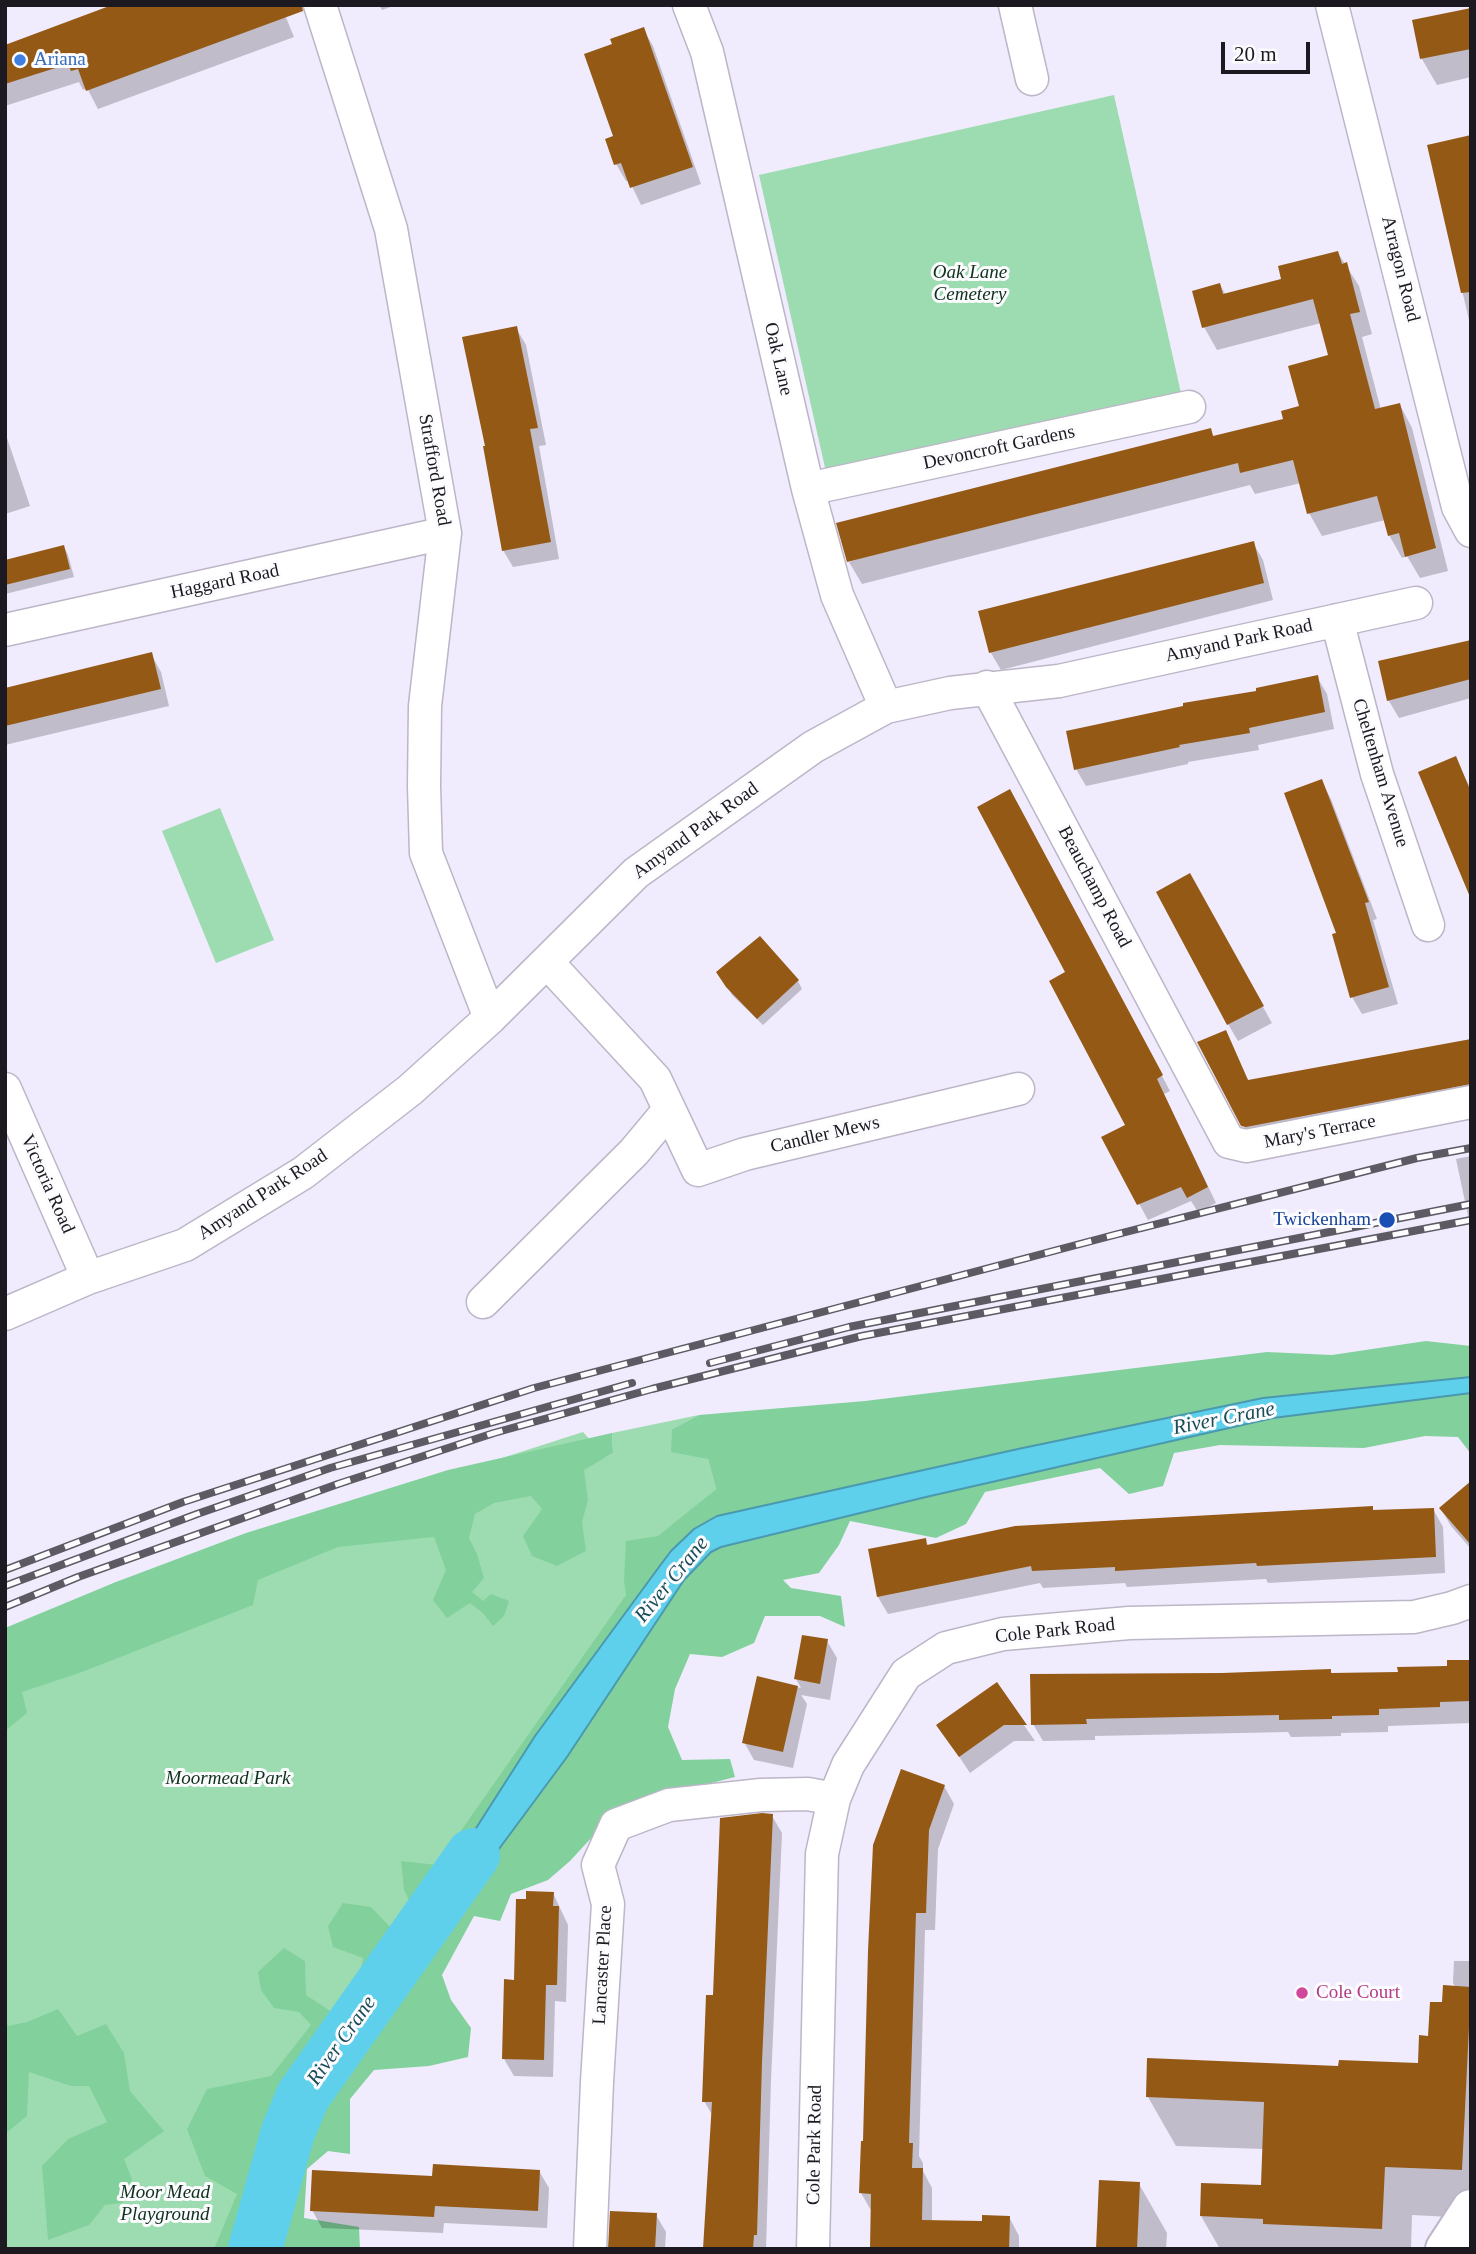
<!DOCTYPE html>
<style>
body{margin:0}
#map{position:relative;width:1476px;height:2254px;overflow:hidden;background:#f0ebfd;font-family:Georgia,serif}
canvas{display:block}
.frame{position:absolute;inset:0;border:7px solid #1c1a20;pointer-events:none}
.scale{position:absolute;left:1221px;top:42px;width:89px;height:32px;box-sizing:border-box;border:4px solid #1c1a20;border-top:0;padding-left:9px;font-size:21px;line-height:24px;white-space:nowrap;color:#1c1a20;-webkit-text-stroke:5px #fcfbfe;paint-order:stroke}
</style>
<div id="map">
<canvas width="1476" height="2254"></canvas>
<div class="frame"></div>
<div class="scale">20 m</div>
</div>
<script>
const ctx = document.querySelector('canvas').getContext('2d');
ctx.lineJoin = 'round';
function fill(path, color) { ctx.fillStyle = color; ctx.fill(path, 'evenodd'); }
const poly = rows => new Path2D(rows.map(r => 'M' + r).join(''));
function trace(path, color, width, dash) { ctx.strokeStyle = color; ctx.lineWidth = width; ctx.lineCap = dash ? 'butt' : 'round'; ctx.setLineDash(dash || []); ctx.stroke(path); }
function write(font, color, halo, rows, align = 'center') {
  ctx.font = font + ' Georgia,serif'; ctx.lineWidth = 6; ctx.setLineDash([]); ctx.textBaseline = 'middle'; ctx.strokeStyle = halo; ctx.fillStyle = color; for (const [text, x, y, turn = 0] of rows) {
    ctx.save(); ctx.translate(x, y); ctx.rotate((+turn || 0) * Math.PI / 180); ctx.textAlign = isNaN(turn) ? turn : align; if (halo) ctx.strokeText(text, 0, 0); ctx.fillText(text, 0, 0); ctx.restore();
  }
}
const green = poly([
 [1114,95,1181,393,826,472,759,175],
 [220,808,274,940,216,963,162,831],
 [699,1415,672,1429,708,1459,716,1489,668,1529,679,1544,327,2019,228,2249,5,2249,5,1631,116,1582,583,1432,606,1457,613,1453,612,1433]
]);
const forest = poly([
 [1426,1341,1471,1346,1471,1454,1458,1437,1425,1436,1364,1448,1220,1445,1174,1453,1163,1486,1129,1494,1100,1468,985,1492,966,1524,936,1538,850,1521,839,1545,819,1573,783,1580,791,1588,841,1596,845,1627,820,1616,765,1616,754,1643,722,1657,690,1654,675,1689,668,1727,682,1760,730,1759,735,1777,688,1789,606,1822,570,1861,548,1880,511,1894,500,1921,474,1916,442,1975,451,2000,471,2028,468,2057,429,2066,374,2070,350,2099,350,2154,328,2151,307,2169,304,2218,359,2227,360,2249,214,2249,237,2194,205,2176,187,2129,207,2089,271,2076,311,2025,299,2012,274,2008,261,1990,258,1972,284,1948,305,1961,306,1995,332,2012,360,1976,363,1958,333,1947,328,1926,343,1903,371,1907,392,1929,409,1900,404,1890,401,1861,437,1865,626,1595,624,1581,626,1541,658,1536,716,1489,708,1459,671,1452,672,1429,699,1415,865,1401,1267,1352,1332,1355],
 [612,1433,613,1453,584,1470,588,1500,582,1522,586,1551,557,1566,532,1556,523,1536,542,1509,531,1496,494,1503,475,1514,469,1538,477,1554,484,1578,472,1592,483,1601,491,1594,509,1601,504,1616,493,1626,483,1613,470,1603,447,1618,433,1600,446,1570,434,1537,338,1547,258,1580,253,1605,82,1672,22,1692,27,1713,5,1731,5,1628,116,1582,246,1533,448,1470],
 [58,2009,77,2036,106,2024,124,2053,130,2091,164,2131,124,2159,132,2179,122,2203,105,2205,89,2225,48,2240,42,2166,68,2139,107,2122,89,2086,71,2086,29,2072,27,2116,5,2134,5,2020,8,2026,27,2022]
]);
const water = poly([
 [1471,1377,1471,1393,1273,1418,926,1497,721,1547,711,1552,684,1580,567,1757,442,1926,423,1911,535,1736,659,1567,671,1551,694,1529,717,1516,1018,1449,1263,1398,1471,1377]
]);
const shadow = poly([
 [379,5,396,5,382,10],
 [1471,9,1471,77,1437,85,1422,59,1414,21],
 [285,15,294,37,98,109,87,88,83,90,79,82,5,106,5,47],
 [643,29,653,46,701,184,641,205,629,180,626,181,616,164,614,45],
 [1471,138,1471,329,1429,147],
 [1338,253,1359,286,1372,334,1362,337,1381,410,1400,405,1412,428,1448,571,1420,578,1407,556,1402,558,1389,535,1385,520,1322,536,1309,513,1301,483,1255,494,1250,485,862,584,849,562,1210,430,1214,437,1285,420,1301,407,1330,356,1321,323,1217,350,1204,327,1220,285,1226,295,1283,281],
 [516,328,526,345,546,445,539,446,559,559,513,567,503,550],
 [5,432,30,506,5,514],
 [1253,543,1263,560,1273,600,1001,670,991,653,981,613],
 [64,547,68,555,74,577,5,594,5,561],
 [1471,642,1471,698,1399,718,1389,701,1380,662],
 [151,654,161,672,169,706,5,745,5,690],
 [1317,677,1327,694,1334,729,1258,745,1259,750,1188,762,1188,764,1086,786,1076,769,1258,692],
 [1455,758,1471,789,1471,895,1420,773],
 [1322,782,1331,799,1377,919,1373,920,1398,1004,1362,1014,1352,997,1338,934],
 [1019,806,1170,1091,1164,1094,1216,1203,1198,1212,1191,1201,1148,1220,1103,1138,1128,1126,1068,973],
 [1189,876,1272,1023,1238,1041,1228,1024],
 [719,972,798,981,802,989,763,1025,732,995],
 [1225,1032,1249,1082,1471,1040,1471,1102,1253,1143,1243,1125],
 [1471,1156,1471,1230,1456,1159],
 [1471,1483,1471,1549,1451,1526,1441,1509],
 [1372,1508,1375,1512,1433,1509,1443,1527,1445,1573,1268,1583,1266,1579,1127,1587,1125,1583,1043,1588,1040,1583,888,1614,878,1597,925,1540,929,1547],
 [827,1641,837,1658,830,1700,801,1695,807,1704,793,1768,754,1760,744,1742,758,1679,801,1688,796,1679],
 [1471,1661,1471,1723,1388,1726,1388,1732,1341,1733,1341,1736,1291,1737,1288,1732,1095,1736,1095,1740,1043,1741,1033,1724,1222,1675,1330,1670,1333,1675,1399,1674,1449,1667],
 [996,1685,1035,1741,1014,1741,970,1773,939,1726],
 [944,1786,954,1804,938,1849,935,1930,925,1930,919,2156,923,2163,923,2171,932,2188,932,2222,984,2223,1009,2217,1019,2236,1019,2249,871,2249,872,2212,861,2193,865,2143,869,1951],
 [772,1816,782,1833,771,2080,766,2249,705,2249,713,2116,704,2101,715,1997],
 [553,1893,568,1925,566,2002,555,2001,553,2077,514,2076,504,2059,527,1901],
 [1454,1961,1471,1961,1471,2218,1412,2215,1411,2249,1220,2249,1201,2216,1263,2187,1264,2149,1176,2146,1148,2097,1340,2068,1420,2065,1444,2004,1456,1988,1453,1983],
 [539,2171,549,2188,547,2228,444,2223,443,2233,322,2228,312,2210,434,2178],
 [1139,2184,1167,2233,1166,2249,1098,2249],
 [656,2215,666,2232,665,2249,609,2249]
]);
const river = poly([
 [255,2249,288,2132,303,2096,473,1855]
]);
const building = poly([
 [112,5,302,5,303,11,86,91,78,69,71,71,68,64,5,84,5,45],
 [1471,8,1471,49,1420,59,1412,20],
 [644,27,693,167,630,188,621,163,614,165,605,139,613,136,584,54,612,44,610,39],
 [1471,135,1471,292,1461,293,1427,145],
 [1338,251,1342,264,1347,262,1360,312,1350,314,1375,409,1400,403,1436,548,1405,557,1399,533,1388,536,1377,496,1307,514,1293,460,1240,473,1238,463,847,562,836,523,1211,428,1213,436,1283,419,1281,411,1299,406,1288,366,1328,355,1313,299,1202,328,1192,291,1220,283,1223,294,1281,279,1278,266],
 [517,326,538,428,530,429,551,542,502,551,483,446,485,446,462,337],
 [1254,541,1264,583,989,653,978,611],
 [64,545,70,569,5,585,5,560],
 [1471,640,1471,679,1387,701,1378,661],
 [152,652,161,689,5,726,5,688],
 [1318,675,1325,712,1249,728,1250,733,1179,745,1180,747,1074,770,1066,731,1183,706,1183,703,1256,691,1256,688],
 [1456,756,1471,792,1470,897,1418,772],
 [1322,779,1369,902,1365,903,1389,987,1350,998,1332,934,1336,933,1284,793],
 [1010,789,1163,1075,1157,1079,1208,1187,1187,1198,1181,1187,1137,1205,1101,1137,1125,1125,1049,981,1065,972,977,807],
 [1190,873,1264,1006,1227,1025,1156,892],
 [760,936,799,980,757,1019,726,987,716,972],
 [1226,1030,1248,1080,1471,1039,1471,1084,1246,1127,1241,1126,1197,1042],
 [1471,1481,1471,1545,1439,1508],
 [1373,1506,1373,1510,1434,1508,1436,1557,1257,1566,1256,1563,1115,1571,1115,1567,1032,1571,1031,1566,877,1597,868,1549,926,1538,927,1545,1015,1526],
 [802,1635,828,1639,820,1684,794,1679],
 [1447,1660,1471,1660,1471,1701,1440,1702,1440,1707,1379,1709,1379,1715,1332,1716,1332,1719,1279,1720,1279,1715,1086,1719,1087,1724,1031,1725,1030,1674,1222,1673,1331,1669,1331,1673,1398,1672,1397,1667,1447,1666],
 [757,1676,798,1686,783,1752,742,1743],
 [997,1682,1027,1725,1004,1725,959,1757,936,1725],
 [901,1769,945,1785,929,1830,926,1913,916,1913,909,2143,913,2143,912,2168,923,2168,922,2220,982,2221,982,2215,1010,2216,1009,2249,870,2249,871,2194,859,2193,861,2141,863,2141,868,1951,873,1845],
 [762,1813,773,1814,762,2062,757,2235,754,2235,753,2249,703,2249,712,2102,702,2102,706,1995,713,1995,720,1818],
 [526,1891,554,1892,553,1906,559,1906,557,1985,546,1985,544,2060,502,2059,504,1979,514,1980,516,1899,526,1899],
 [1443,1985,1471,1987,1462,2170,1385,2167,1382,2229,1263,2224,1263,2219,1200,2216,1201,2183,1261,2185,1264,2102,1146,2097,1147,2058,1338,2066,1339,2060,1418,2063,1419,2035,1428,2036,1430,2002,1442,2002],
 [433,2164,540,2170,538,2211,435,2206,434,2217,310,2211,312,2170,432,2176],
 [1099,2180,1140,2182,1137,2249,1096,2249],
 [610,2211,657,2213,655,2249,608,2249]
]);
const minor = poly([
 [320,5,391,229,445,533,425,706,424,786,426,853,490,1018],
 [689,5,707,52,808,489,837,595,886,707],
 [1015,5,1032,79],
 [1332,5,1458,507,1471,531],
 [808,489,1189,407],
 [1337,620,1377,774,1428,925],
 [5,630,445,533],
 [987,687,1229,1142,1246,1146,1471,1102],
 [547,962,655,1079,698,1170,745,1154,1018,1089],
 [5,1089,88,1278],
 [483,1302,634,1152,669,1110],
 [5,1314,88,1278,185,1245,303,1173,410,1090,490,1018,636,873,813,747,886,707,950,693,1059,681,1416,603],
 [590,2249,597,2082,608,1904,598,1865,616,1825,669,1805,761,1795,808,1794,834,1799],
 [813,2249,822,1854,834,1799,848,1765,906,1674,946,1648,1003,1634,1129,1623,1414,1617,1452,1608,1471,1601]
]);
const primary = poly([
 [1445,2249,1471,2209]
]);
const rail = poly([
 [710,1363,849,1327,1471,1204],
 [5,1570,183,1502,534,1388,1114,1235,1417,1158,1471,1148],
 [5,1586,197,1514,330,1468,632,1383],
 [5,1607,78,1577,338,1484,494,1433,652,1389,862,1336,1471,1220]
]);
const markers = [
 [20,60,7,"#3f7fe0"],
 [1387,1220,9,"#1a4fb4"],
 [1302,1993,7,"#d1479c"]
];
const shopNames = [
 ["Ariana",34,60]
];
const streetNames = [
 ["Arragon Road",1400,269,76],
 ["Oak Lane",778,359,77],
 ["Devoncroft Gardens",999,448,-12],
 ["Strafford Road",434,470,80],
 ["Haggard Road",225,582,-12],
 ["Amyand Park Road",1239,641,-12],
 ["Cheltenham Avenue",1380,773,73],
 ["Amyand Park Road",696,831,-36],
 ["Beauchamp Road",1094,887,62],
 ["Mary's Terrace",1320,1132,-11],
 ["Candler Mews",825,1135,-13],
 ["Victoria Road",47,1184,66],
 ["Amyand Park Road",263,1195,-33],
 ["Cole Park Road",1055,1631,-6],
 ["Lancaster Place",603,1965,-87],
 ["Cole Park Road",815,2145,-89]
];
const parkNames = [
 ["Oak Lane",970,273],
 ["Cemetery",970,295],
 ["Moormead Park",228,1779],
 ["Moor Mead",165,2193],
 ["Playground",165,2215]
];
const transitNames = [
 ["Twickenham",1371,1220]
];
const hotelNames = [
 ["Cole Court",1316,1993]
];
const waterNames = [
 ["River Crane",1224,1419,-11],
 ["River Crane",672,1580,-51],
 ["River Crane",342,2041,-55]
];
fill(green, '#9ddcb0');
fill(forest, '#82d19c');
fill(water, '#5ed0eb');
trace(water, '#4a99ae', 2);
fill(shadow, '#0003');
trace(river, '#5ed0eb', 54);
fill(building, '#945914');
trace(minor, '#bcb6c7', 35);
trace(primary, '#bcb6c7', 42);
trace(minor, '#fff', 32);
trace(primary, '#fff', 38);
trace(rail, '#5d5a63', 8);
trace(rail, '#fcfbfe', 5, [16]);
for (const [x, y, r, color] of markers) { const dot = new Path2D(); dot.arc(x, y, r, 0, 2 * Math.PI); ctx.fillStyle = color; ctx.fill(dot); trace(dot, '#fcfbfe', 2.5); }
write('19px', '#366cbe', '#fcfbfe', shopNames, 'left');
write('19px', '#1c1a20', '#fcfbfe', streetNames);
write('italic 19px', '#0e311c', '#fcfbfe', parkNames);
write('19px', '#164399', '#fcfbfe', transitNames, 'right');
write('19px', '#b23c85', '#fcfbfe', hotelNames, 'left');
write('italic 21px', '#1a4c58', '#fcfbfe', waterNames);
</script>
